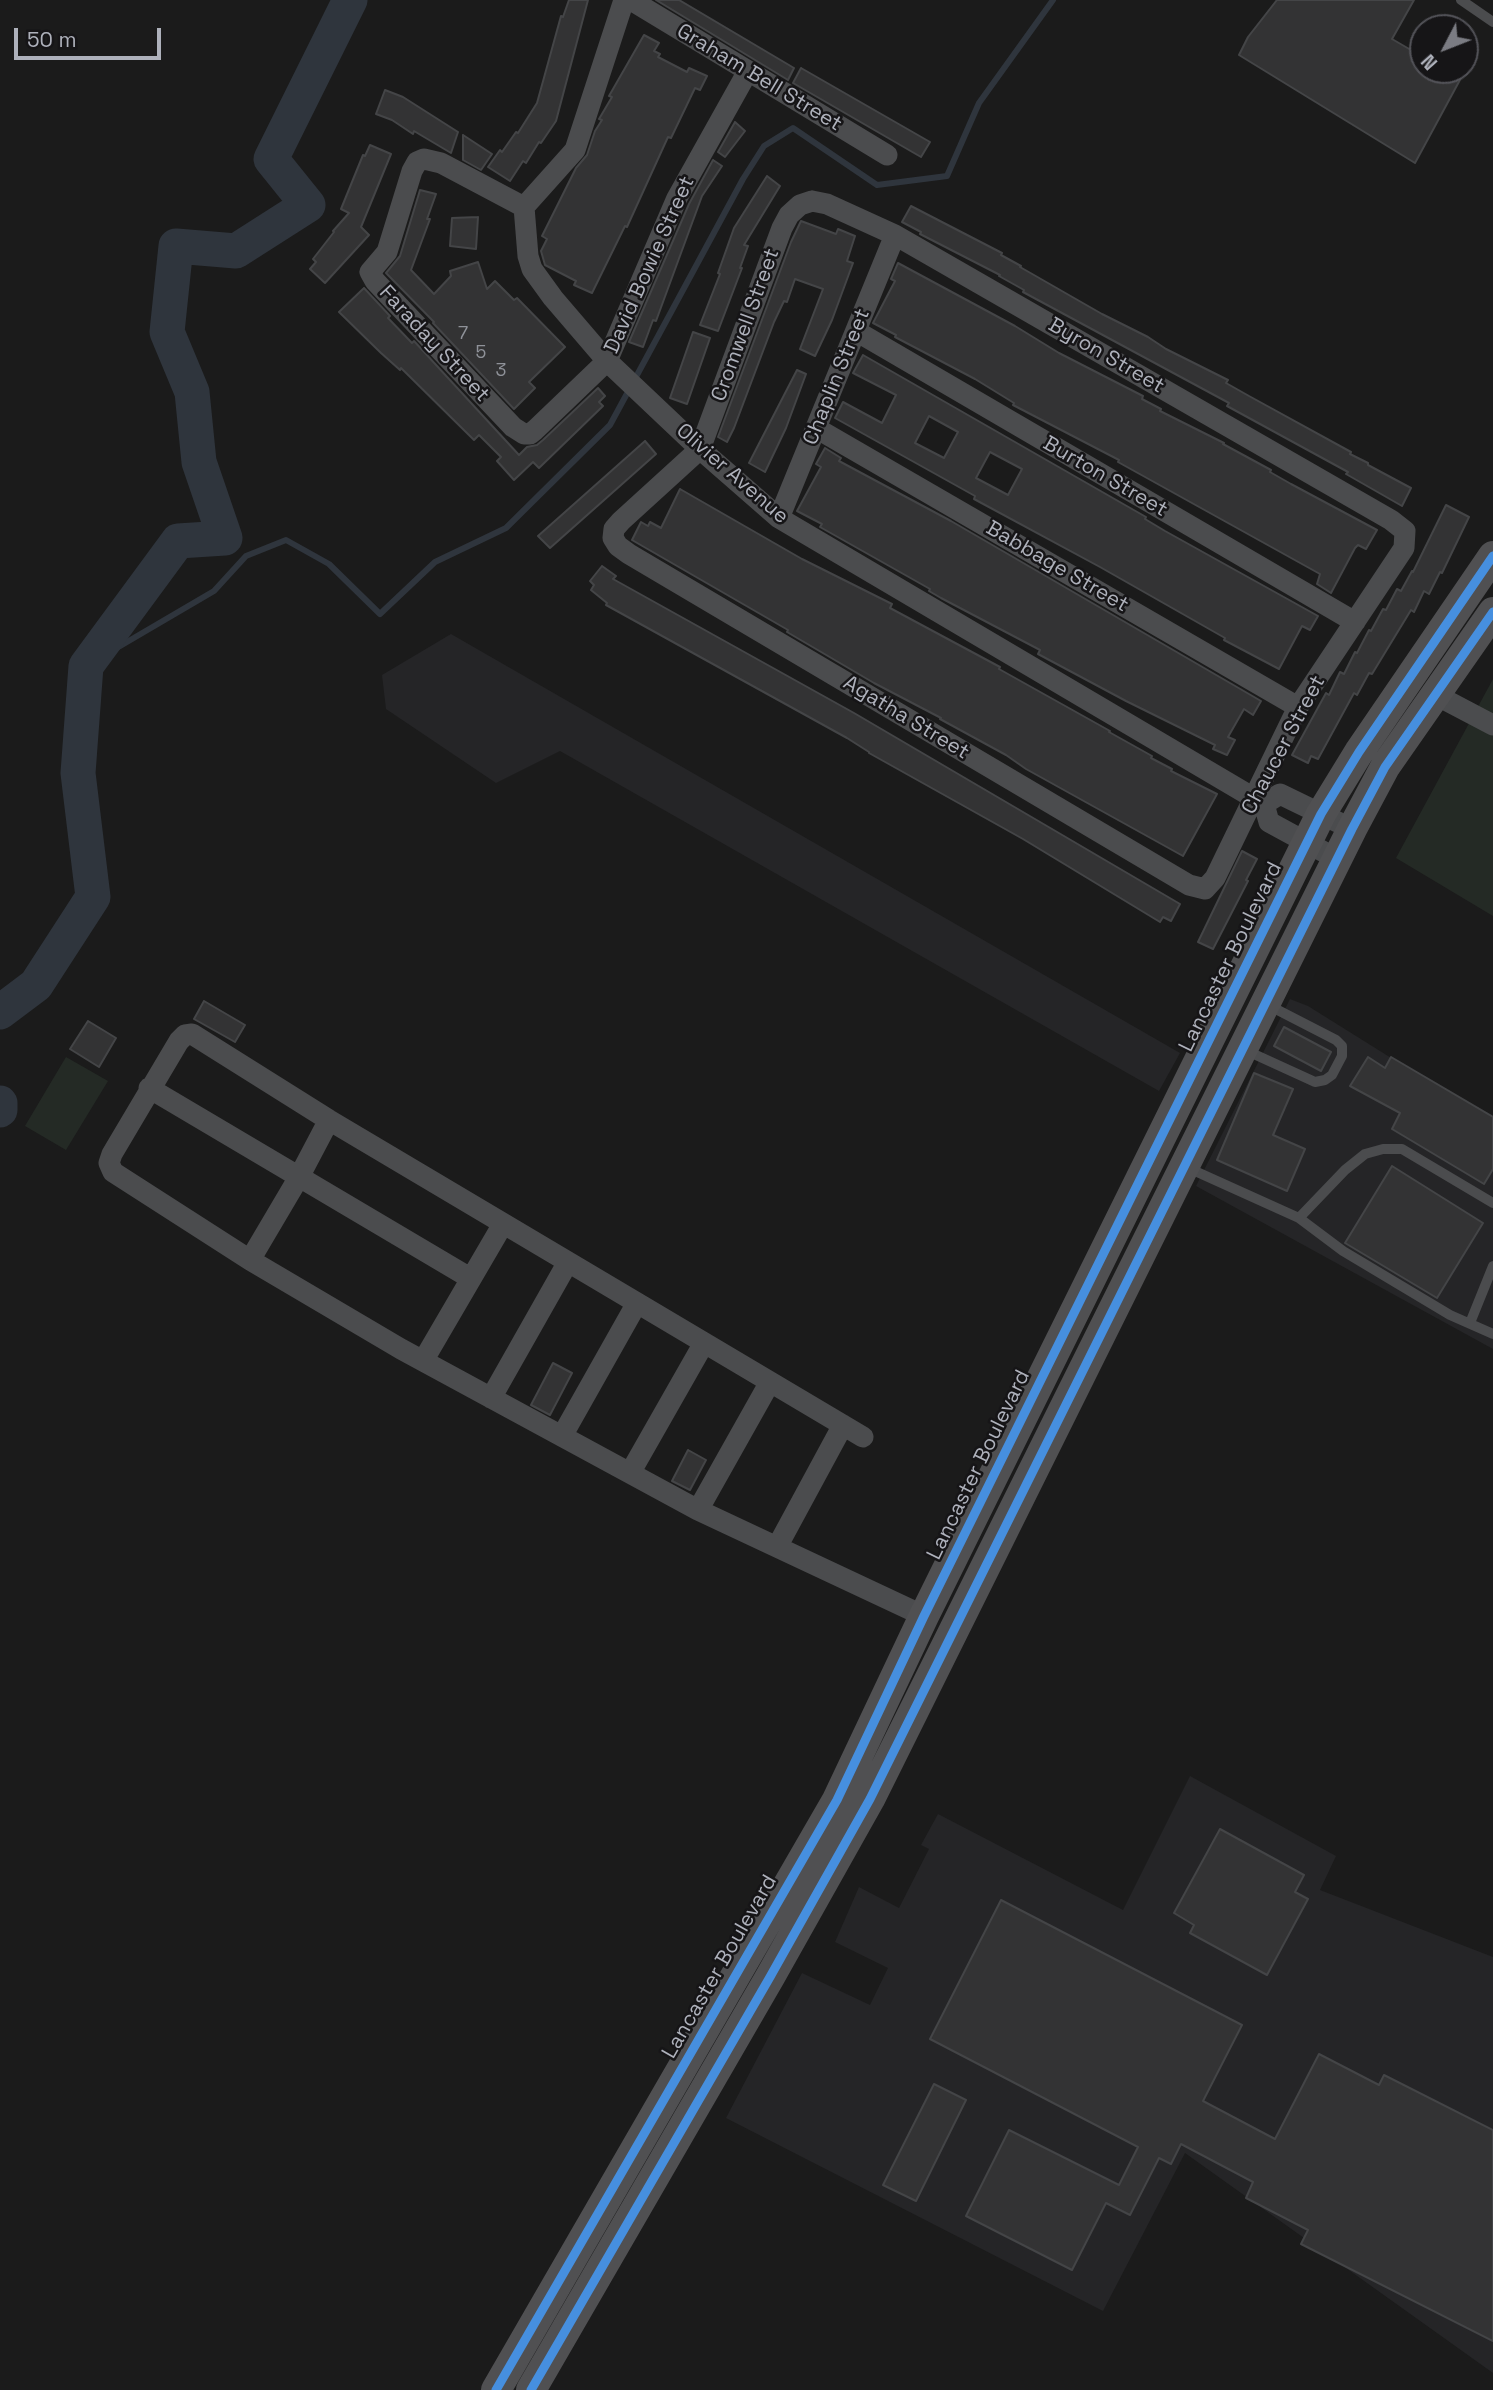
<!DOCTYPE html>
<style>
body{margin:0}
#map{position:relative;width:1493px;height:2390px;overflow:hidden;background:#1b1b1b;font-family:"Space Grotesk",sans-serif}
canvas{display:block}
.north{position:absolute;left:1409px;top:14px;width:70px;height:70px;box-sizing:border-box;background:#161517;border:2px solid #535359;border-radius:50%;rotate:228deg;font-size:19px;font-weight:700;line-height:28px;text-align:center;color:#aeb1bb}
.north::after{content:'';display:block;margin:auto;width:24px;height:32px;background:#7b7c83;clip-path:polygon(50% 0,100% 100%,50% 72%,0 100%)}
.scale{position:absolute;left:14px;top:28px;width:147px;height:32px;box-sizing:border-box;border:4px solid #aeb1bb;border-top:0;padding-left:9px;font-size:21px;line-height:24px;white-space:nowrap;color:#aeb1bb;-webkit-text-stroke:5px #161517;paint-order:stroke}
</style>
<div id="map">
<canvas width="1493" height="2390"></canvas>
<div class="north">N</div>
<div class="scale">50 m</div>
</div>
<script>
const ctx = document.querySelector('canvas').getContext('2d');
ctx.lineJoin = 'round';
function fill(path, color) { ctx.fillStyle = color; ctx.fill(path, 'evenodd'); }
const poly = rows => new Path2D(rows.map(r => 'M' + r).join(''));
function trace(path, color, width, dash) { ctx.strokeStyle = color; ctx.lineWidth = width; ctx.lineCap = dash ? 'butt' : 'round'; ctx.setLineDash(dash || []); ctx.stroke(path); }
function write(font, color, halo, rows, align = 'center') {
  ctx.font = font + ' "Space Grotesk",sans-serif'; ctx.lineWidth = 5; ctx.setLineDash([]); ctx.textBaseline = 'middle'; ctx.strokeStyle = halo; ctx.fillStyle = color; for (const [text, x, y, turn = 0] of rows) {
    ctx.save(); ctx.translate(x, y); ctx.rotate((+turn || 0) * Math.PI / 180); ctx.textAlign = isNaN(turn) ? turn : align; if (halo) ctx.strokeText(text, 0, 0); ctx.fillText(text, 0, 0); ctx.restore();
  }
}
const built = poly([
 [451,634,1180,1053,1159,1091,560,751,496,783,386,709,382,675],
 [1290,999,1308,1006,1388,1056,1493,1116,1493,1349,1196,1186],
 [1190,1776,1336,1856,1320,1890,1493,1957,1493,2373,1185,2153,1103,2311,726,2118,802,1973,870,2005,888,1968,835,1942,859,1887,899,1908,929,1849,921,1845,938,1814,1123,1910]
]);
const green = poly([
 [1493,679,1493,916,1396,858],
 [66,1057,108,1081,66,1150,25,1126]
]);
const stream = poly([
 [86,666,214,591,246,556,286,540,329,564,380,614,435,562,506,528,610,425,743,179,764,146,793,128,877,185,947,176,979,103,1053,0]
]);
const river = poly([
 [0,1012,36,985,93,897,78,773,86,666,178,541,225,538,199,462,192,392,167,332,176,246,236,251,308,205,271,159,350,0],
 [0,1103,0,1110]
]);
const building = poly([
 [569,0,588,0,556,121,541,143,539,142,526,163,523,161,510,181,488,167,500,150,502,152,516,132,518,133,537,103,561,16,563,17,569,0],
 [656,0,679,0,794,68,788,80,656,0],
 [1277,0,1414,0,1392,39,1423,57,1423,70,1446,70,1461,78,1415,163,1239,55,1248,37,1277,0],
 [644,35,659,43,654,51,660,54,658,57,687,72,689,68,707,76,700,90,695,88,671,138,668,137,627,227,625,226,592,293,574,285,576,281,545,265,541,251,547,239,542,236,576,168,587,155,595,131,602,120,599,119,612,97,609,96,644,35],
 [801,68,930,142,921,157,793,83,801,68],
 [385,90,403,97,458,132,451,153,414,131,413,134,392,120,376,114,385,90],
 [735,122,745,131,725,157,718,152,735,122],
 [463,135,492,154,481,170,463,160,463,135],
 [370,145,391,154,361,227,369,235,325,283,310,269,316,262,313,259,334,232,333,231,349,213,341,209,363,155,365,156,370,145],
 [713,160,722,166,702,196,656,321,653,320,643,347,629,342,689,204,713,160],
 [767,176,780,186,744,245,748,246,740,268,742,268,718,331,700,325,720,274,718,273,734,228,767,176],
 [420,190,436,194,427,219,430,219,411,270,434,294,451,276,450,271,478,262,487,289,495,281,514,300,517,298,565,347,529,382,535,388,514,409,433,323,434,322,386,273,400,256,420,190],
 [911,206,1002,253,1001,255,1021,266,1020,267,1102,314,1148,337,1166,349,1228,380,1226,383,1249,396,1351,452,1350,454,1368,463,1368,465,1411,488,1402,506,1346,474,1348,472,1227,406,1229,403,1023,292,1024,290,999,276,1000,275,920,234,921,232,902,222,911,206],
 [478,217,476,249,450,246,452,218,478,217],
 [801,221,836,234,838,229,855,236,847,261,853,263,832,320,815,356,800,349,823,289,795,279,787,302,784,301,774,322,734,428,727,442,718,437,791,242,801,221],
 [898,263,1015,326,1059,353,1143,396,1142,399,1161,409,1160,411,1224,443,1223,444,1271,470,1270,472,1291,484,1377,530,1366,549,1358,545,1355,548,1331,593,1317,584,1320,574,1118,462,1119,460,1013,405,1014,403,975,379,895,337,896,335,873,323,895,281,891,279,898,263],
 [364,288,390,316,388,318,412,343,414,341,519,455,527,447,537,445,543,440,598,388,605,396,599,402,603,406,539,468,533,462,514,480,497,461,501,457,479,435,474,440,401,368,400,370,381,353,339,312,364,288],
 [693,332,710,338,687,404,670,398,693,332],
 [863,355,1146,517,1145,519,1165,531,1318,616,1310,630,1302,626,1279,669,1224,640,1225,638,1100,567,974,499,975,496,835,418,843,402,882,423,896,395,853,373,863,355],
 [929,416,958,432,944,458,915,443,929,416],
 [990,452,1022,469,1008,495,976,478,990,452],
 [797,370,806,374,786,428,765,472,749,463,797,370],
 [645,441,656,454,550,548,538,536,645,441],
 [825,448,841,458,839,461,951,521,1261,701,1253,715,1244,709,1228,737,1235,740,1227,755,1213,749,1215,745,1126,701,1038,654,1040,650,941,598,929,591,930,589,820,527,822,524,797,511,821,467,816,464,825,448],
 [680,489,802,559,892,604,890,608,1000,667,999,669,1110,731,1109,732,1152,756,1151,758,1172,769,1171,771,1217,794,1183,856,1026,769,1006,755,940,719,941,718,874,683,787,632,788,630,632,540,641,522,648,526,650,522,661,528,680,489],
 [1446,505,1469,517,1442,573,1440,572,1429,594,1424,591,1414,612,1411,610,1372,674,1369,673,1357,695,1354,693,1318,759,1311,756,1308,763,1292,755,1326,693,1329,695,1340,672,1344,674,1355,652,1357,653,1369,630,1371,631,1383,609,1386,610,1397,589,1401,591,1412,571,1413,572,1446,505],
 [602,566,616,576,613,579,854,713,1180,904,1171,921,1163,917,1160,922,1023,839,869,753,869,752,847,738,606,605,607,603,591,590,594,585,590,581,602,566],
 [1242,851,1257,859,1246,880,1248,881,1213,949,1198,942,1242,851],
 [204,1001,245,1025,235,1042,194,1019,204,1001],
 [88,1021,116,1038,99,1067,70,1049,88,1021],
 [1284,1027,1331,1052,1321,1071,1274,1046,1284,1027],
 [1368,1057,1385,1068,1391,1057,1493,1117,1493,1169,1484,1184,1392,1129,1400,1113,1350,1086,1368,1057],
 [1254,1073,1293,1089,1273,1135,1305,1149,1287,1191,1217,1160,1254,1073],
 [1392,1166,1483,1223,1437,1298,1345,1243,1392,1166],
 [553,1363,572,1373,550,1415,531,1405,553,1363],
 [688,1450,706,1460,690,1490,672,1481,688,1450],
 [1220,1829,1304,1875,1295,1892,1308,1899,1267,1975,1190,1933,1194,1925,1174,1913,1220,1829],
 [1001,1900,1242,2025,1203,2101,1275,2139,1319,2054,1379,2085,1384,2075,1493,2130,1493,2341,1301,2244,1308,2230,1246,2198,1253,2182,1181,2144,1171,2164,1159,2158,1130,2215,1106,2203,1072,2270,966,2216,1009,2130,1119,2185,1138,2147,930,2039,1001,1900],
 [934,2084,966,2100,916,2201,883,2185,934,2084]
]);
const lane = poly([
 [1461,0,1493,22],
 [1245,1050,1315,1082,1325,1080,1332,1075,1342,1056,1342,1046,1336,1040,1266,1004],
 [1186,1167,1299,1218,1343,1251,1450,1315,1493,1334],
 [1299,1218,1345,1170,1365,1154,1383,1149,1402,1149,1493,1203],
 [1470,1323,1493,1266]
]);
const street = poly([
 [624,0,575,150,524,207,528,256,532,269,553,298,607,361,700,449,779,518,1264,804,1269,822,1337,859],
 [631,0,887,155],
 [812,201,827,204,895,235,1391,520,1405,531,1404,548,1298,707,1215,878,1205,889,1189,885,629,554,618,546,613,538,614,529,621,521,700,449,782,228,789,215,800,205,812,201],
 [524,207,441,163,424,159,417,162,412,171,387,252,370,272,375,281,513,427,524,434,530,434,535,430,607,361,677,198,748,71],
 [856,331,1355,622],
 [816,428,1298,707],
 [779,518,895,235],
 [1434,694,1493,725],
 [1264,804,1280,794,1352,829],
 [149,1088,470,1278],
 [250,1260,299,1177,329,1120],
 [423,1361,503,1224],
 [491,1398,568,1262],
 [562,1436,637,1303],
 [863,1437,329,1120,192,1034,185,1035,179,1041,112,1154,109,1163,113,1172,250,1260,401,1349,698,1510,924,1616],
 [630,1473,704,1343],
 [698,1510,770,1382],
 [777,1547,843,1425]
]);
const secondary = poly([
 [496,2390,837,1800,924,1616,1321,814,1359,752,1493,556],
 [531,2390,770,1977,870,1799,1352,829,1385,767,1493,612]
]);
const cycleway = poly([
 [496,2390,837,1800,924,1616,1321,814,1359,752,1493,556],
 [531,2390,770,1977,870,1799,1352,829,1385,767,1493,612]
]);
const numberNames = [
 ["7",463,334],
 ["5",481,353],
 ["3",501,371]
];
const streetNames = [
 ["Graham Bell Street",759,78,31],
 ["David Bowie Street",650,265,-66],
 ["Cromwell Street",746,325,-70],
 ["Faraday Street",434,344,47],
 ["Byron Street",1106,356,30],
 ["Chaplin Street",837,377,-68],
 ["Olivier Avenue",732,474,41],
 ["Burton Street",1105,477,30],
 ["Babbage Street",1057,567,30],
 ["Agatha Street",906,718,31],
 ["Chaucer Street",1284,745,-62],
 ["Lancaster Boulevard",1231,957,-64],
 ["Lancaster Boulevard",979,1465,-64],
 ["Lancaster Boulevard",720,1967,-60]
];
fill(built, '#252527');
fill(green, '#242a25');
trace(stream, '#2f353d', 6);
trace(river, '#2f353d', 35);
fill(building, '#333334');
trace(building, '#444547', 2);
trace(lane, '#4b4c4e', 10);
trace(street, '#4b4c4e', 21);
trace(secondary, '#505052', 30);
trace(cycleway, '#468fdf', 9);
write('18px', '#8f9299', null, numberNames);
write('21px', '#aeb1bb', '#161517', streetNames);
</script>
